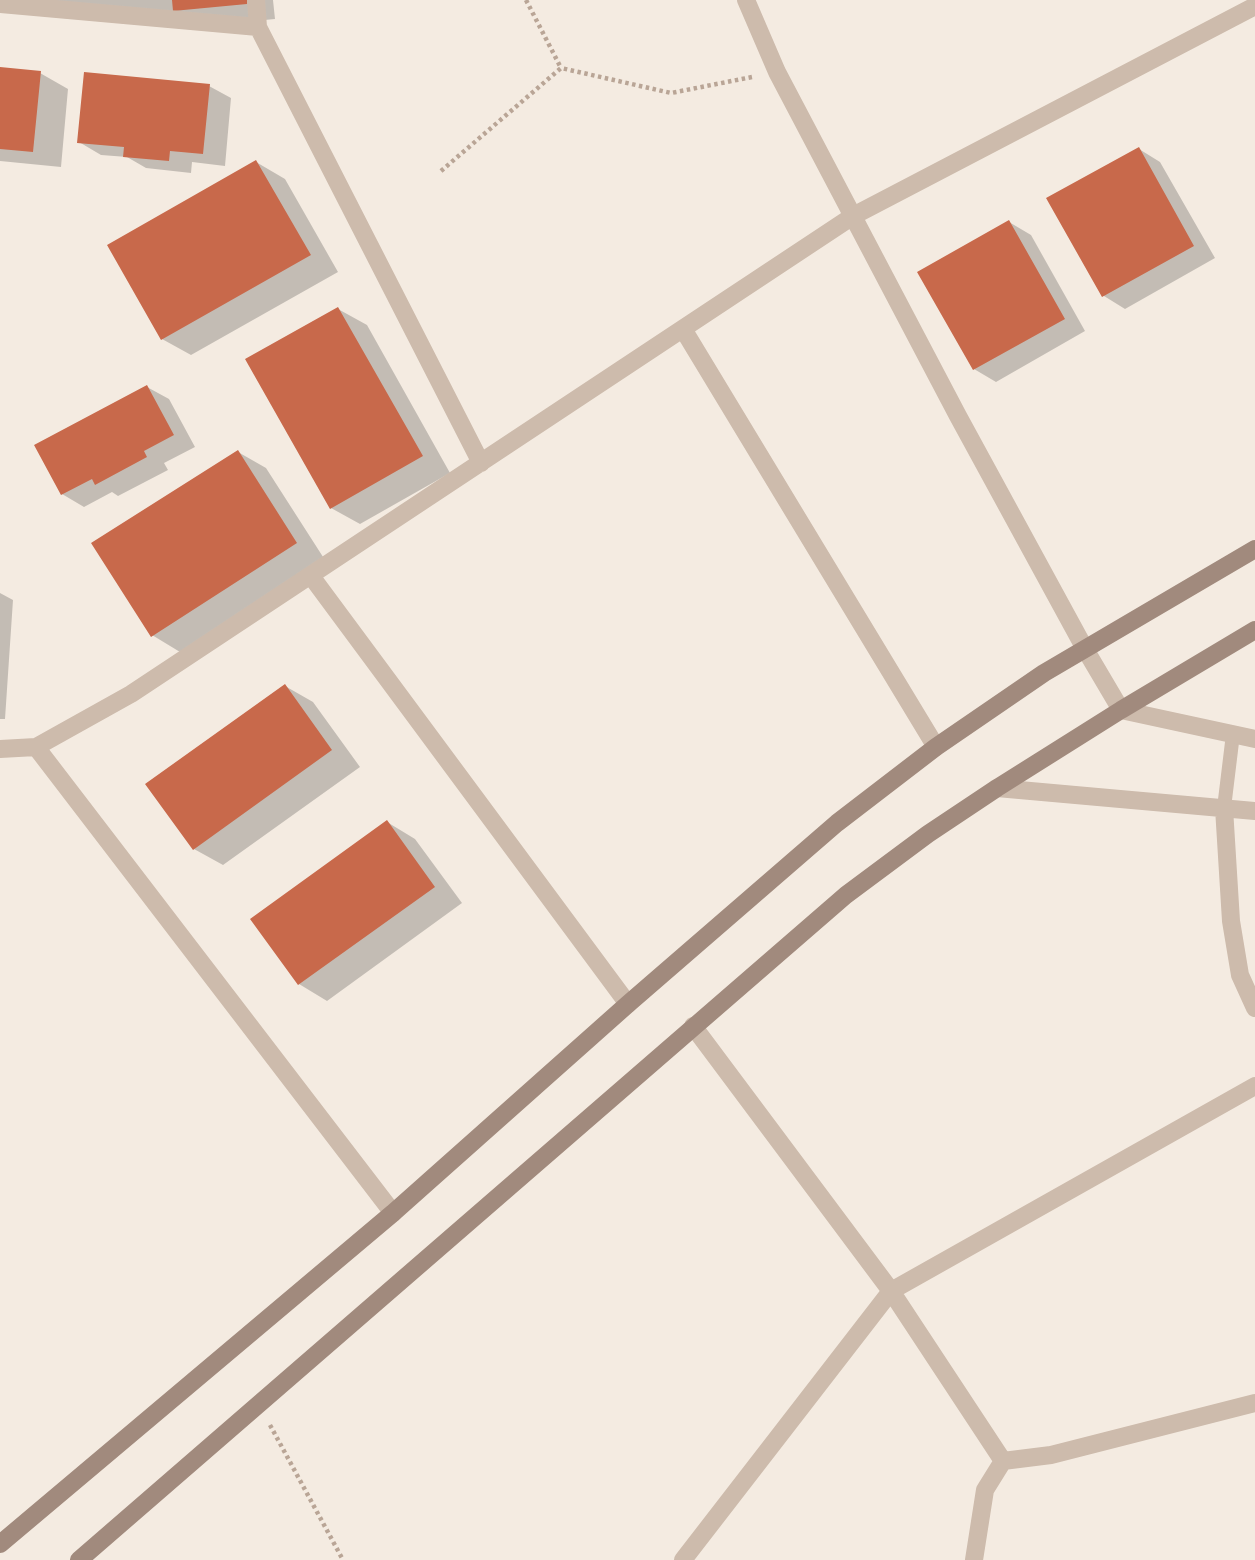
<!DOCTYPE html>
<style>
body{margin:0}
canvas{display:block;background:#f4ebe1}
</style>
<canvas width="1255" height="1560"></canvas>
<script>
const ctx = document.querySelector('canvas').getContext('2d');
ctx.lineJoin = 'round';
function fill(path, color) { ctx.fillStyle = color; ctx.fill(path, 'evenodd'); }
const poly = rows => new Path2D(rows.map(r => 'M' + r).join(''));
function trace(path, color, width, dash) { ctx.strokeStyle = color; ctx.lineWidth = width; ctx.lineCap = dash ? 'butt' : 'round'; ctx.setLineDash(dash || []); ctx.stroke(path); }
const shadow = poly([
 [0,0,273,0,275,19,203,26],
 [0,69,40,73,68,89,61,167,0,161],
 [209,86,231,98,225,166,192,162,191,173,146,168,127,157,101,155,79,142],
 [1139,149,1160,162,1215,258,1125,309,1104,296,1049,199],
 [256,162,285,179,338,272,191,355,162,339],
 [1009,222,1031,235,1085,331,996,382,974,369],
 [338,309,367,325,450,473,360,524,331,508],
 [147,387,169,399,195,447,164,463,168,470,118,496,112,492,84,507,62,494],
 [238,452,266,468,325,560,180,652,152,635],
 [0,593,13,600,5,719,0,719],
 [285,686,313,702,360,767,223,865,194,849],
 [387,822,415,839,462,903,327,1001,299,984]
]);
const building = poly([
 [172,0,247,0,247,4,173,11],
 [0,67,41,71,33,152,0,149],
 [84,72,210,84,203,154,170,151,169,161,123,157,124,147,77,143],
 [1139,147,1194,246,1102,297,1046,198],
 [256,160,311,255,161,340,107,245],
 [1009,220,1065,319,973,370,917,272],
 [338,307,423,456,330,509,245,359],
 [147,385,174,435,144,451,147,457,95,485,92,479,61,495,34,445],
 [238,450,297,543,151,637,91,543],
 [285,684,332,750,193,850,145,784],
 [387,820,435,887,298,985,250,919]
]);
const path = poly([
 [526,0,561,68],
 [441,171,561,68,671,93,752,77],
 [270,1425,343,1560]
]);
const lane = poly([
 [1224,808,1233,734]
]);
const street = poly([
 [256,0,258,27,481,463],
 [746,0,777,72,958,416,1085,649,1121,710,1255,739],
 [0,4,258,27],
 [683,329,936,747],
 [311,576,628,1004],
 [36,747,393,1213],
 [0,749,36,747,131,694,853,216,1255,6],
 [997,788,1255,811],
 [1224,808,1231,921,1240,975,1255,1008],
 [693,1026,891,1291,1003,1461],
 [683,1560,891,1291,1255,1086],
 [974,1560,985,1490,1003,1461,1051,1455,1255,1403]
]);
const secondary = poly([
 [0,1544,393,1213,628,1004,837,823,936,747,1044,673,1255,549],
 [79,1560,846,895,928,834,997,788,1121,710,1255,630]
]);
fill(shadow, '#0003');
fill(building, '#c8694b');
trace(path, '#b9a596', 4.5, [3.5, 3.5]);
trace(lane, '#cdbbac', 14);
trace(street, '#cdbbac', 18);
trace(secondary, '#a18a7d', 18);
</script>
